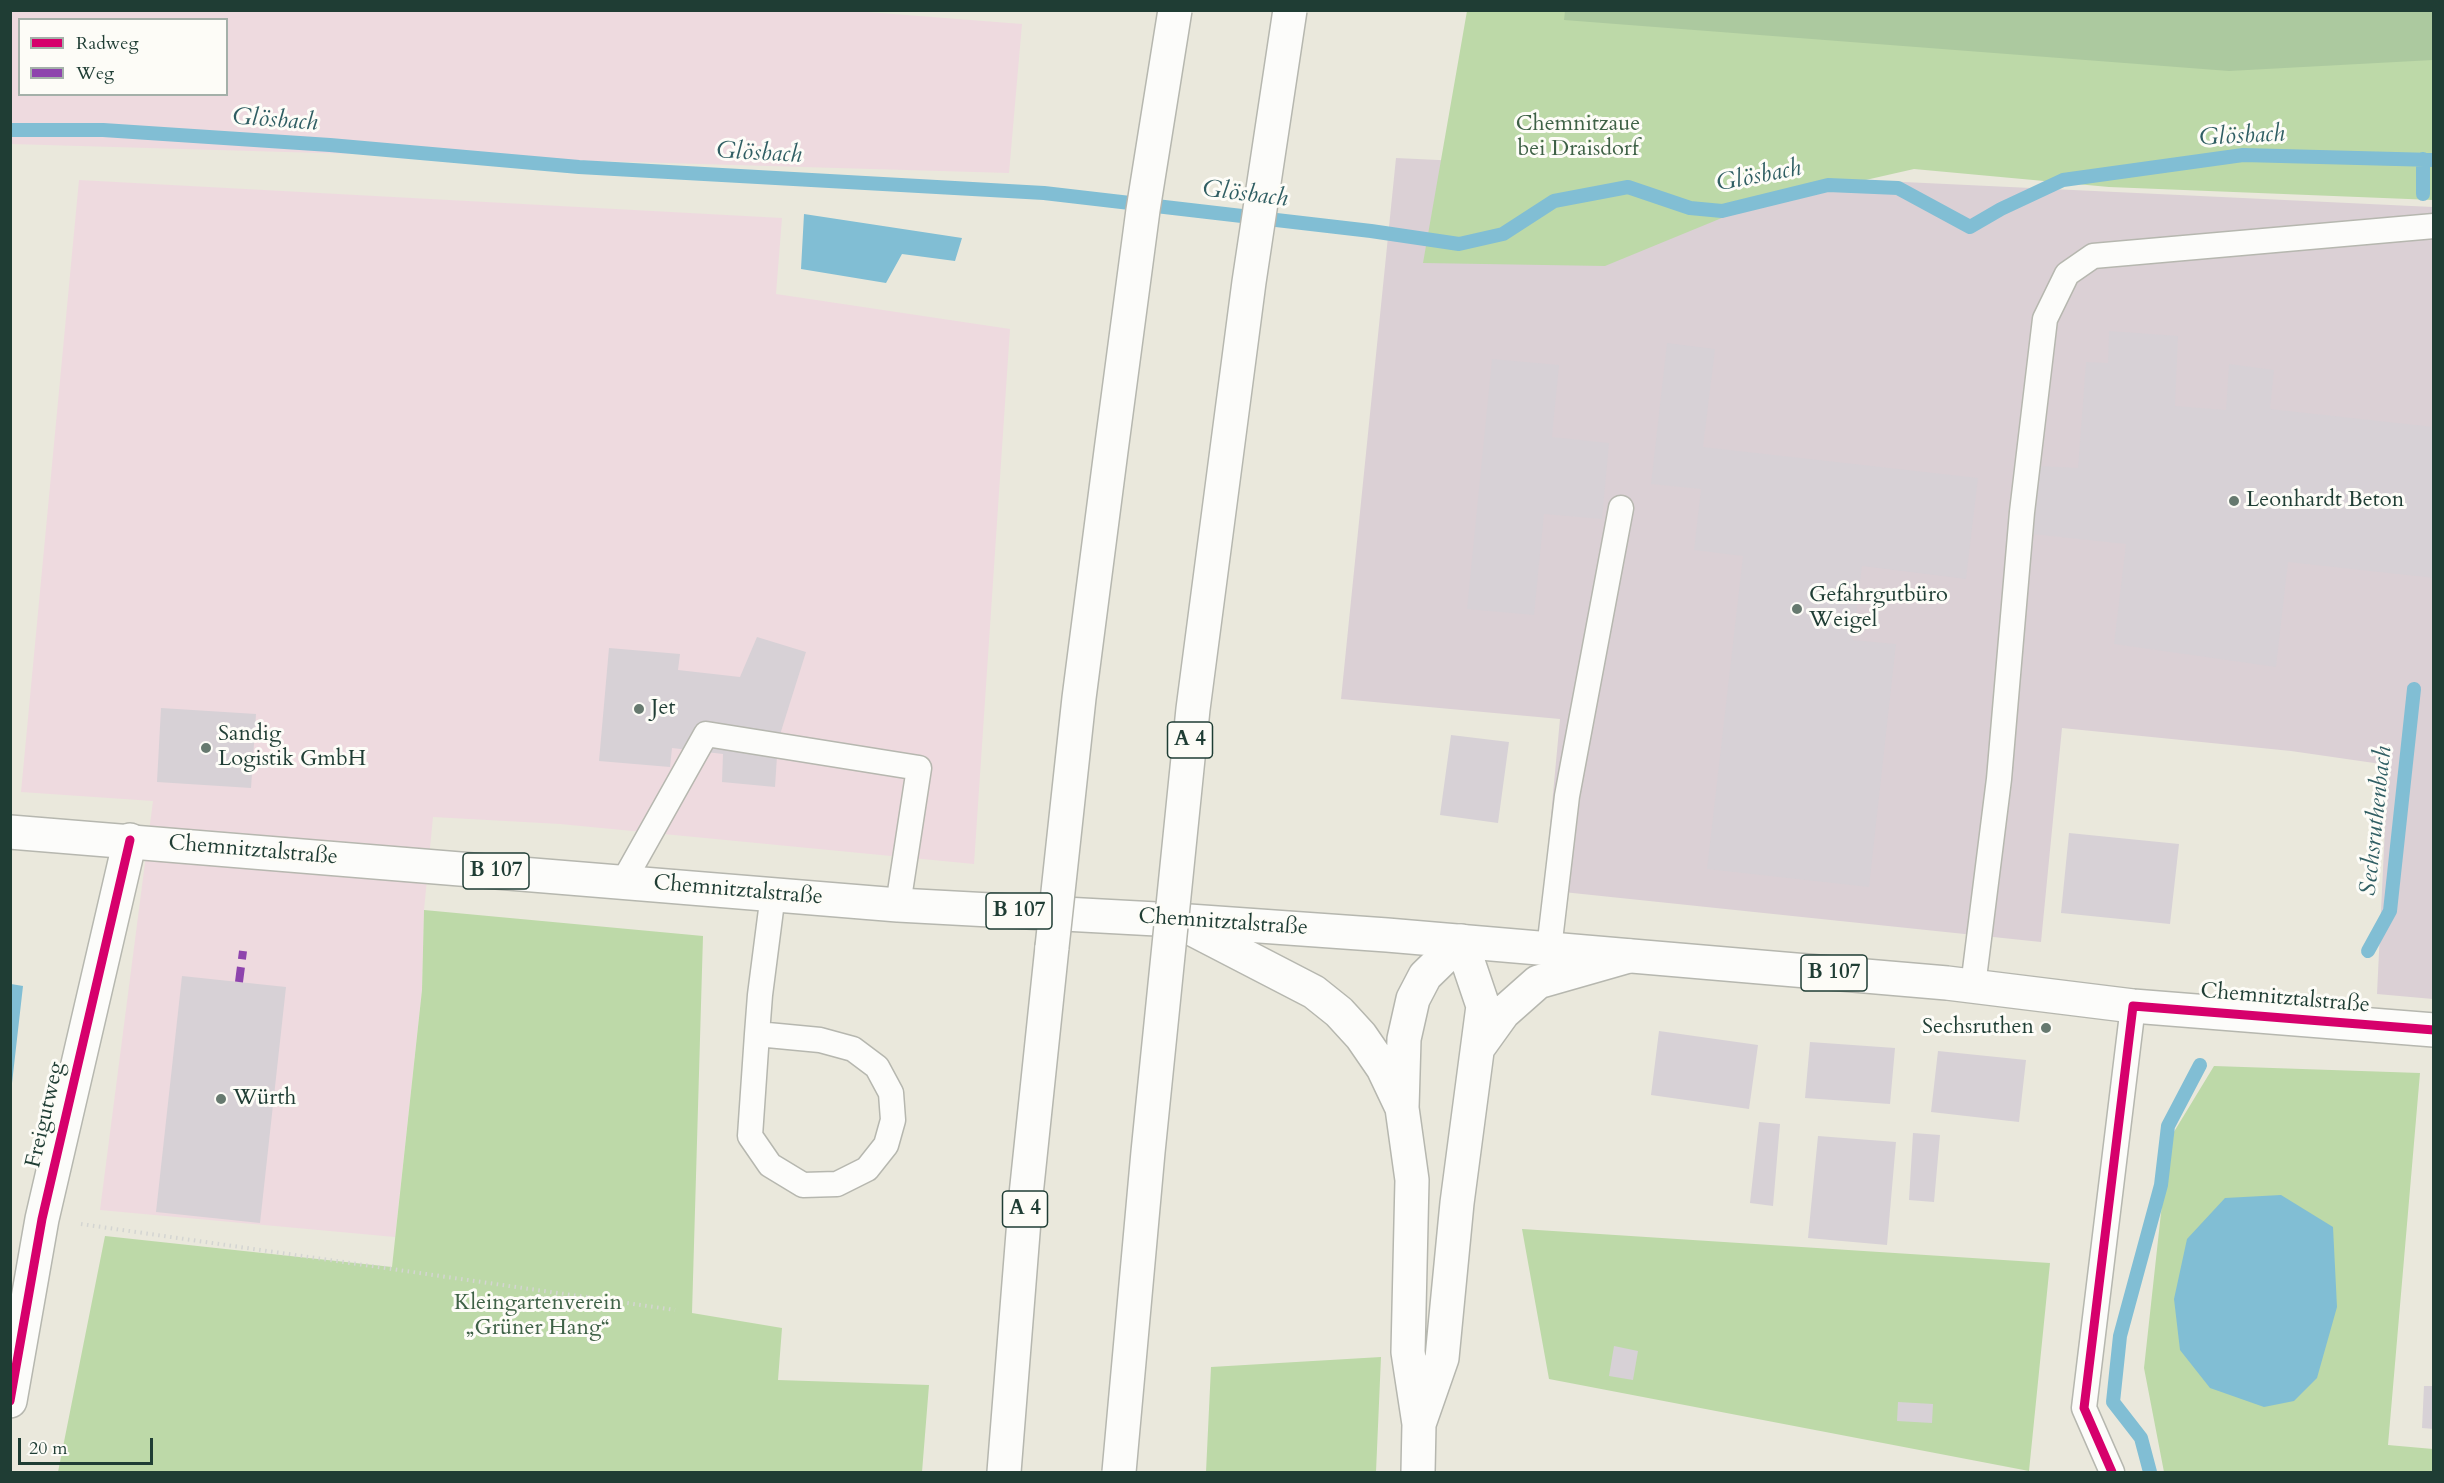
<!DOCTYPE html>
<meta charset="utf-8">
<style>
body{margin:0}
#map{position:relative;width:2444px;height:1483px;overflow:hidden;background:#eae8dc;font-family:Cardo,serif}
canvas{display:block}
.frame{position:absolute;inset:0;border:12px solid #1f3d34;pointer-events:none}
.legend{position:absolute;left:18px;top:18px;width:210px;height:78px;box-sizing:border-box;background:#fdfcf7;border:2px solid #a4b0a9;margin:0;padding:8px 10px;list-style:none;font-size:18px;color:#1f3d34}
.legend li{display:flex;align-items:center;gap:12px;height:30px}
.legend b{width:30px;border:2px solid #a4b0a9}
.scale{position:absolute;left:18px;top:1438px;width:135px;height:27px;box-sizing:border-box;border:3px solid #1f3d34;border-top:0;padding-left:8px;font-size:18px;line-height:21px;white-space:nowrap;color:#1f3d34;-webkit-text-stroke:4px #fdfcf7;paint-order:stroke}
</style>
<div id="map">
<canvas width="2444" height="1483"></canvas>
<div class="frame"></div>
<ul class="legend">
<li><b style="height:8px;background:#d6006c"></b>Radweg</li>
<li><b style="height:8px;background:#8e44ad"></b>Weg</li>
</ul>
<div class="scale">20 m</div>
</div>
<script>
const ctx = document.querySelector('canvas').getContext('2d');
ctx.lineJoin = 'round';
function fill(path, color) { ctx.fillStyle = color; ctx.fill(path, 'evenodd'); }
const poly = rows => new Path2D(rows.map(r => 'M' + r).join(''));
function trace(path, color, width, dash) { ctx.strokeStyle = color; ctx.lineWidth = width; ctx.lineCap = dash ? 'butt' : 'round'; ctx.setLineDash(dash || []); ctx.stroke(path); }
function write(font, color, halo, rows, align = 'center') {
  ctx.font = font + ' Cardo,serif'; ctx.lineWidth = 6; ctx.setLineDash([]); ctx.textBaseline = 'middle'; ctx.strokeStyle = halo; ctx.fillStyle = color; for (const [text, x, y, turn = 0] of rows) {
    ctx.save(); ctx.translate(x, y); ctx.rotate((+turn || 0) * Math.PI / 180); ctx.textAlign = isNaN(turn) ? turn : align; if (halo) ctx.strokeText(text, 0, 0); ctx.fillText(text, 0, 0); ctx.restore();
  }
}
const built = poly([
 [842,10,1022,24,1009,173,11,144,11,11],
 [20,20,226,20,226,94,20,94],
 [79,180,782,218,776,294,1010,329,974,864,560,824,433,817,424,910,422,990,395,1237,100,1210,153,801,21,792]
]);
const industrial = poly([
 [1396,158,2433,207,2433,999,2377,994,2388,765,2291,751,2062,728,2041,942,1544,890,1560,719,1341,699]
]);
const green = poly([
 [1467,11,2433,11,2433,200,2109,187,1914,169,1751,206,1605,266,1423,263],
 [424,910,703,936,692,1313,782,1328,778,1380,929,1385,922,1472,58,1472,105,1236,392,1267,422,990],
 [2214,1066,2420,1073,2388,1445,2433,1449,2433,1472,2164,1472,2144,1368,2169,1140],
 [1522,1229,2050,1263,2029,1471,1549,1379],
 [1381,1357,1376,1472,1206,1472,1211,1367]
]);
const forest = poly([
 [1565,11,2433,11,2433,60,2229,71,1564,20]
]);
const water = poly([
 [804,214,962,238,955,261,902,254,886,283,801,269],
 [11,984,23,986,11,1092,10,984],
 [2281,1195,2333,1227,2337,1307,2317,1378,2294,1401,2264,1407,2210,1388,2180,1350,2174,1299,2187,1239,2225,1198]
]);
const stream = poly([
 [10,130,103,130,330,145,579,167,1044,193,1371,231,1459,244,1503,234,1554,201,1628,187,1690,208,1722,211,1828,185,1898,188,1970,227,2001,209,2063,180,2243,155,2434,160],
 [2423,194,2423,159],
 [2368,951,2390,911,2414,689],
 [2150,1472,2141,1438,2113,1402,2120,1336,2161,1185,2168,1126,2200,1065]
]);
const building = poly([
 [2109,331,2178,336,2175,406,2226,410,2229,364,2274,370,2270,409,2434,427,2434,578,2288,562,2276,667,2114,644,2126,544,2032,534,2039,466,2078,468,2086,362,2108,363],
 [1667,343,1715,349,1703,447,1978,478,1966,579,1862,566,1853,640,1896,644,1869,887,1707,869,1743,556,1694,550,1701,489,1651,484],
 [1492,359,1559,365,1552,437,1609,443,1602,519,1544,514,1534,615,1467,609],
 [757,637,806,652,778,741,775,787,722,782,723,754,672,748,670,767,599,761,609,648,680,654,678,670,740,677],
 [161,708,256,714,251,788,157,782],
 [1451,735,1509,742,1498,823,1440,815],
 [2069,833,2179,844,2170,924,2061,913],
 [182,976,286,987,260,1223,156,1212],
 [1659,1031,1758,1045,1749,1109,1651,1095],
 [1810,1042,1895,1048,1890,1104,1805,1098],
 [1938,1051,2026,1060,2019,1122,1931,1112],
 [1759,1122,1780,1124,1773,1206,1750,1203],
 [1913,1133,1940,1135,1934,1202,1909,1200],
 [1818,1136,1896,1142,1887,1245,1808,1238],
 [1614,1346,1638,1351,1633,1380,1609,1376],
 [2424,1386,2434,1386,2434,1429,2422,1428],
 [1898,1402,1933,1404,1932,1423,1897,1421]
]);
const path = poly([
 [81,1224,675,1310]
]);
const service = poly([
 [623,882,706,734,919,768,898,905],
 [1549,949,1567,796,1621,508],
 [1973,986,1999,779,2022,512,2045,319,2067,274,2093,256,2434,226],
 [757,1034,820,1040,853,1049,877,1067,891,1093,893,1120,886,1145,867,1169,837,1184,803,1185,770,1165,750,1136,757,1034,760,995,773,894],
 [2112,1472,2084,1408,2133,1006]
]);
const minor = poly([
 [10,1401,42,1219,130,840]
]);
const primary = poly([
 [10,832,898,905,1175,920,1387,935,1947,983,2133,1006,2434,1030]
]);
const motorway = poly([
 [1175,920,1314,992,1339,1012,1361,1036,1383,1068,1402,1108,1412,1180,1408,1352,1419,1424,1418,1472],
 [1480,1045,1503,1013,1538,982,1629,956],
 [1402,1108,1404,1039,1413,999,1425,976,1461,941,1483,1006,1457,1203,1442,1358,1419,1424],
 [1004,1472,1026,1195,1052,947]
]);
const motorwayBridge = poly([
 [1052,947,1079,698,1111,451,1143,210,1175,10],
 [1119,1472,1148,1152,1193,709,1249,282,1290,10]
]);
const quiet = poly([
 [239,982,243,951]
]);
const cycleway = poly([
 [10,1401,42,1219,130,840],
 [2112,1472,2084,1408,2133,1006,2434,1030]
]);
const markers = [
 [2234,501,6,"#66796f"],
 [1797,609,6,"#66796f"],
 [639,709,6,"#66796f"],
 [206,748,6,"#66796f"],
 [2046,1028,6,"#66796f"],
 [221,1099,6,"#66796f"]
];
const shields = [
 [1190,740,45],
 [496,871,66],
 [1019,911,66],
 [1834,973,66],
 [1025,1209,45]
];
const shieldNames = [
 ["A 4",1190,740],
 ["B 107",496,871],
 ["B 107",1019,911],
 ["B 107",1834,973],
 ["A 4",1025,1209]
];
const parkNames = [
 ["Chemnitzaue",1578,125],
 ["bei Draisdorf",1578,150],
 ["Kleingartenverein",538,1304],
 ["„Grüner Hang“",538,1329]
];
const poiNames = [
 ["Leonhardt Beton",2246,501],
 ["Gefahrgutbüro",1809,596],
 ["Weigel",1809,621],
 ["Jet",651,709],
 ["Sandig",218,735],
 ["Logistik GmbH",218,760],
 ["Sechsruthen",2034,1028,"right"],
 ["Würth",233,1099]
];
const streetNames = [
 ["Chemnitztalstraße",253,851,5],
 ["Chemnitztalstraße",738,891,5],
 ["Chemnitztalstraße",1223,923,4],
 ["Chemnitztalstraße",2285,999,5],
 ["Freigutweg",46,1115,-77]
];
const waterNames = [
 ["Glösbach",275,121,4],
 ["Glösbach",2242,137,-3],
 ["Glösbach",759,154,3],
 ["Glösbach",1759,177,-11],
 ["Glösbach",1245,195,7],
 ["Sechsruthenbach",2377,821,-84]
];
fill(built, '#eedadf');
fill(industrial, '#dbd0d5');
fill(green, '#bdd9a8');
fill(forest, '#acc99f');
fill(water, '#81bed4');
trace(stream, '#81bed4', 14);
fill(building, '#d7d1d6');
trace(service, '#b6b7af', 27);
trace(minor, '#b6b7af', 36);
trace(primary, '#b6b7af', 36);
trace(motorway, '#b6b7af', 36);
trace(path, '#d4d5d2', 4, [1.5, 4.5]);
trace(service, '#fcfcfa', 24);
trace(minor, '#fcfcfa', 33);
trace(primary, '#fcfcfa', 33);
trace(motorway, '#fcfcfa', 33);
trace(motorwayBridge, '#b6b7af', 36, []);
trace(motorwayBridge, '#fcfcfa', 33);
trace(quiet, '#8e44ad', 8, [15, 8]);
trace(cycleway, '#d6006c', 9);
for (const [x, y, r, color] of markers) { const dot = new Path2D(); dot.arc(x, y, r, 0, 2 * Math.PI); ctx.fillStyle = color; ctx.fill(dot); trace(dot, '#fdfcf7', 2); }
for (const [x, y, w] of shields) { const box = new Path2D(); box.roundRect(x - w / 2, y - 18, w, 36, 4.5); ctx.fillStyle = '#fdfcf7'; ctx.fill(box); trace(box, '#1f3d34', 1.5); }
write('bold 21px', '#1f3d34', null, shieldNames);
write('22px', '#3e6146', '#fdfcf7', parkNames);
write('22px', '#1f3d34', '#fdfcf7', poiNames, 'left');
write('22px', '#1f3d34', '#fdfcf7', streetNames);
write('italic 24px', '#2f5e63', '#fdfcf7', waterNames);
</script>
